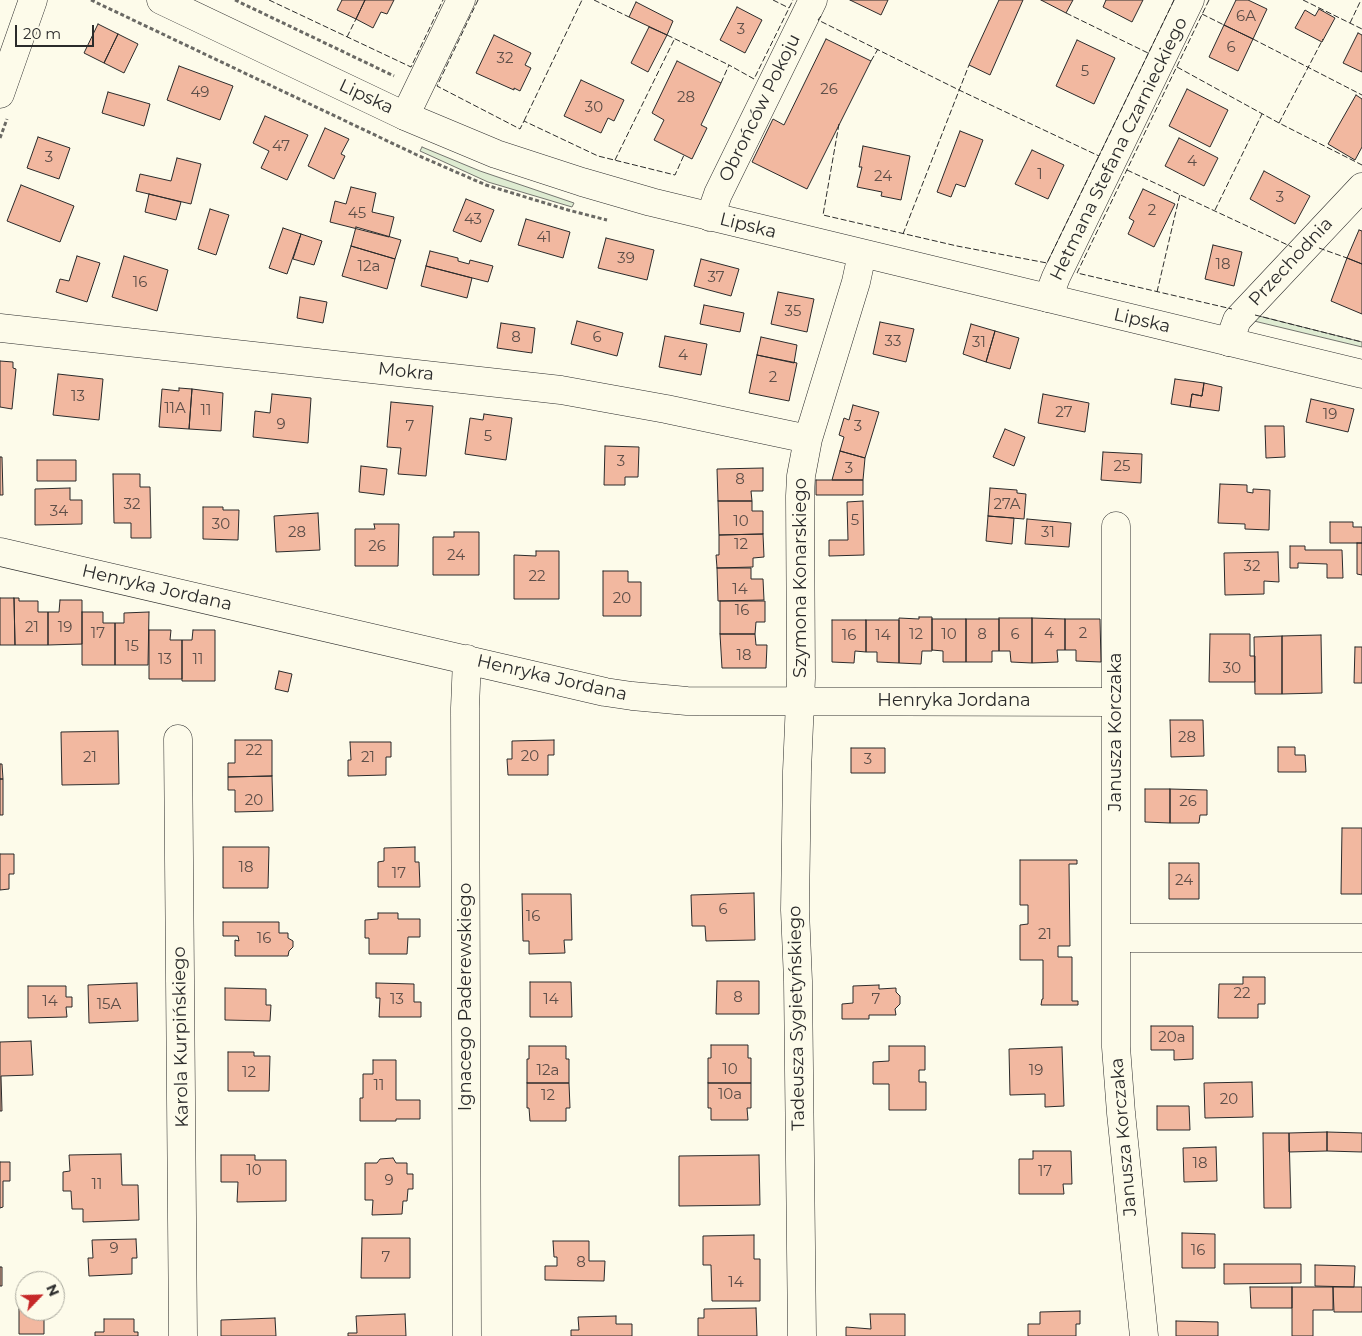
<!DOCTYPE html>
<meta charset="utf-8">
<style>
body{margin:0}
#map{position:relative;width:1362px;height:1336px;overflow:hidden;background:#fdfbea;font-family:Montserrat,sans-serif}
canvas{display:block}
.north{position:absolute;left:15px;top:1271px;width:50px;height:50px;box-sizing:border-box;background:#fdfbea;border:1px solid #a9a89e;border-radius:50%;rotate:66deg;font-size:14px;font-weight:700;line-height:20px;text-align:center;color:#2b2b2b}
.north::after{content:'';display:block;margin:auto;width:18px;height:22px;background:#c62828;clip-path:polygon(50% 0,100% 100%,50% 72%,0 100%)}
.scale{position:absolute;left:15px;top:25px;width:79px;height:22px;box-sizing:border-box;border:2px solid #2b2b2b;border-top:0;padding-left:6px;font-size:15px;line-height:18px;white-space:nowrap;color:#2b2b2b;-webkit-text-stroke:4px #fdfbea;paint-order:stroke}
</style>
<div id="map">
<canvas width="1362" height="1336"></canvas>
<div class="north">N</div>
<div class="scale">20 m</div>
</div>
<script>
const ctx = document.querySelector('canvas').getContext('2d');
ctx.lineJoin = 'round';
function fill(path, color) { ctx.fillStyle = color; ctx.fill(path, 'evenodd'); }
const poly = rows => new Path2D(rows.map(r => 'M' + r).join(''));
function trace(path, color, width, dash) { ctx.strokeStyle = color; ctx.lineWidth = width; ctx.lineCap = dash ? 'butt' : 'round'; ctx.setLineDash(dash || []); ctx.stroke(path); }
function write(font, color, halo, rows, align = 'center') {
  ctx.font = font + ' Montserrat,sans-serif'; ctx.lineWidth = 4; ctx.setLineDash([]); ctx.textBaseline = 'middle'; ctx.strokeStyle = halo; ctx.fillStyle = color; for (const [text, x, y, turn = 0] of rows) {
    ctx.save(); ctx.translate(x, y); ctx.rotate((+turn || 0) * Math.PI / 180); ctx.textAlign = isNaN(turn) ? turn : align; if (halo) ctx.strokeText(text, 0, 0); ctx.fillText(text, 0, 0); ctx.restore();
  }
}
const green = poly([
 [422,147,480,171,574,203,572,207,488,182,420,151,422,147],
 [1251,314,1362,342,1362,347,1254,321,1251,314]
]);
const building = poly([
 [342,0,365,0,356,19,337,10,342,0],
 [365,0,394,0,387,14,381,12,373,28,356,19,365,0],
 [850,0,888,0,881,15,850,0],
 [999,0,1023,0,990,75,969,65,999,0],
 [1041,0,1073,0,1066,13,1041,0],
 [1106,0,1143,0,1132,22,1103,7,1106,0],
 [1236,0,1248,0,1267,9,1253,39,1224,25,1236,0],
 [636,2,673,21,667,35,629,17,636,2],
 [737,7,762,20,745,53,720,40,737,7],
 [1319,9,1335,18,1322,42,1295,28,1305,10,1315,16,1319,9],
 [98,24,118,34,104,63,84,53,98,24],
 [1224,25,1253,39,1238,71,1209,57,1224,25],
 [649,27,667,35,648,72,631,63,649,27],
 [1358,33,1362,35,1362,72,1343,63,1358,33],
 [118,34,138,44,124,73,104,63,118,34],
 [494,35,531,53,525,65,531,68,520,91,514,88,514,90,476,73,494,35],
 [826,39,871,61,807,189,752,162,773,119,784,125,826,39],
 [1077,40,1115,58,1094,104,1056,86,1077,40],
 [677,61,721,83,701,125,707,128,692,159,654,140,664,120,652,113,677,61],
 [179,66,233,86,220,120,167,100,179,66],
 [581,80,624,100,614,121,608,118,601,133,564,116,581,80],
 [1187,89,1228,110,1210,147,1169,126,1187,89],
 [108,92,150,104,144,126,102,113,108,92],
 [1356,95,1362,99,1362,147,1355,160,1328,144,1356,95],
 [265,116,308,135,287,180,261,168,269,151,253,143,265,116],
 [325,128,349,139,341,154,345,156,334,179,308,166,325,128],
 [960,131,983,140,965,187,956,184,951,197,937,192,960,131],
 [38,137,70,148,59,179,27,168,38,137],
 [1179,138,1218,158,1204,186,1165,166,1179,138],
 [863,146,910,156,901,200,881,196,882,192,857,187,862,167,859,167,863,146],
 [1032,150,1064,165,1048,199,1015,184,1032,150],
 [177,158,201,164,191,204,136,191,140,174,171,181,177,158],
 [1264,171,1310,196,1295,224,1250,199,1264,171],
 [21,185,74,206,60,242,7,221,21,185],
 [351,187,376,193,372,212,394,217,389,237,330,222,335,201,346,204,351,187],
 [1143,189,1175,204,1154,247,1128,234,1134,221,1129,218,1143,189],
 [149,194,181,202,176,220,145,212,149,194],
 [466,199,494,210,481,242,453,231,466,199],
 [210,209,229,215,216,255,198,249,210,209],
 [526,219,570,232,563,258,518,245,526,219],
 [356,227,401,240,395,259,351,246,356,227],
 [283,228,301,234,287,274,269,268,283,228],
 [1359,230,1362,231,1362,264,1347,258,1359,230],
 [301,234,322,241,314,265,293,259,301,234],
 [606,238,654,250,647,280,598,268,606,238],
 [1213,245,1242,252,1234,286,1205,279,1213,245],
 [351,246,395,259,387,289,342,276,351,246],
 [430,251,458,258,458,261,469,264,470,260,493,266,488,282,426,266,430,251],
 [77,256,100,263,87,302,56,292,60,279,69,281,77,256],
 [124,256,168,270,157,311,112,297,124,256],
 [1347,258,1362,264,1362,314,1331,301,1347,258],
 [701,259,739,269,731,296,694,286,701,259],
 [426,266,472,278,467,298,421,286,426,266],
 [778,292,814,299,807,332,771,324,778,292],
 [300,297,327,302,323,323,297,318,300,297],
 [704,305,744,313,740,332,700,324,704,305],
 [577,321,623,333,617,356,571,344,577,321],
 [880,322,914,329,906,362,873,354,880,322],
 [501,323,535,328,532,353,497,348,501,323],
 [971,324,995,331,986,362,963,354,971,324],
 [995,331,1019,338,1010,369,986,362,995,331],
 [665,336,707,344,701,375,659,367,665,336],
 [761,337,797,345,794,363,757,355,761,337],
 [757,355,797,363,789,401,749,393,757,355],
 [0,361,13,362,13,368,16,369,12,409,0,407,0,361],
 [58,374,103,379,99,420,53,415,58,374],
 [1175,379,1204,383,1202,396,1192,394,1190,407,1171,404,1175,379],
 [1204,383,1222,387,1219,411,1190,407,1192,394,1202,396,1204,383],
 [179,388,192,389,189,429,159,427,162,389,179,391,179,388],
 [192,389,223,393,221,431,189,429,192,389],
 [272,394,311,398,308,443,253,437,255,411,270,413,272,394],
 [1043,394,1089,403,1085,432,1038,423,1043,394],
 [1311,399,1354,409,1348,432,1306,422,1311,399],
 [391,402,433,406,426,476,398,474,401,448,387,447,391,402],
 [853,405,879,412,865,458,840,451,844,437,839,435,844,418,849,420,853,405],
 [484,414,512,418,506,460,465,454,470,418,483,420,484,414],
 [1265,426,1284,426,1285,457,1266,458,1265,426],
 [1005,429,1025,437,1014,466,993,457,1005,429],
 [605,446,639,447,638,477,625,477,625,485,604,485,605,446],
 [840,451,865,458,863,480,832,480,840,451],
 [1103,452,1142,454,1141,483,1101,480,1103,452],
 [0,457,2,457,3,495,0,495,0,457],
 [37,460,76,460,76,481,37,481,37,460],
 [361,466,387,469,384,495,359,492,361,466],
 [763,468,763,491,751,491,752,501,718,501,717,469,763,468],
 [113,474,140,474,140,487,150,487,151,538,131,538,131,523,114,523,113,474],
 [816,480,863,480,863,495,816,495,816,480],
 [1220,484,1247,485,1247,492,1253,493,1253,489,1270,490,1269,530,1245,529,1245,524,1218,523,1220,484],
 [70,488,70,500,82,500,82,524,35,525,35,489,70,488],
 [990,488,1017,490,1017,493,1026,494,1024,519,988,516,990,488],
 [718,501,752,501,752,511,763,511,763,534,719,535,718,501],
 [863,501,864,555,829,556,829,540,848,540,847,502,863,501],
 [203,507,223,507,223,510,239,510,238,540,203,539,203,507],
 [318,513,320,550,276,552,274,516,318,513],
 [988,516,1014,518,1012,544,986,541,988,516],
 [1027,519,1071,523,1069,547,1025,544,1027,519],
 [1330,522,1353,522,1353,527,1362,527,1362,543,1330,543,1330,522],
 [374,524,399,524,398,566,355,566,355,529,375,529,374,524],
 [454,532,479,532,479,575,433,575,433,537,454,537,454,532],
 [763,534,764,557,753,558,753,567,717,568,716,555,719,555,719,535,763,534],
 [1357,543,1362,543,1362,575,1357,574,1357,543],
 [1290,546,1305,546,1305,550,1342,550,1343,578,1327,578,1327,564,1298,563,1298,568,1290,568,1290,546],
 [536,551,559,551,559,599,514,599,514,555,536,556,536,551],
 [1278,552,1279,582,1264,581,1264,594,1225,595,1224,553,1278,552],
 [717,568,751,568,751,579,763,579,764,600,718,601,717,568],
 [603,571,628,571,628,582,641,582,641,616,603,616,603,571],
 [0,598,14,598,15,645,0,645,0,598],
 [14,598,19,598,19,601,38,601,38,612,48,612,48,645,15,645,14,598],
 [60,600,82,600,82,644,48,645,48,612,59,612,60,600],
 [720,601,765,601,765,622,756,622,755,634,720,634,720,601],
 [82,612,103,612,103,623,115,623,115,665,82,665,82,612],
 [149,612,148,665,115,665,115,623,124,623,124,613,149,612],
 [919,617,932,617,932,651,922,651,921,664,899,663,899,618,919,619,919,617],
 [999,618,1032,618,1032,663,1011,662,1010,651,999,651,999,618],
 [1032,618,1065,619,1065,650,1057,650,1058,662,1032,663,1032,618],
 [932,619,966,619,966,662,943,662,943,651,932,650,932,619],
 [966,619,999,619,999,651,992,651,992,662,966,662,966,619],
 [1065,619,1100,619,1101,662,1076,661,1076,650,1065,650,1065,619],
 [832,620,866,620,866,652,855,651,854,663,832,662,832,620],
 [866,620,899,620,899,663,877,662,877,652,866,652,866,620],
 [149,630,171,630,170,640,182,640,182,679,149,679,149,630],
 [193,630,215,630,215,681,182,681,182,640,192,640,193,630],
 [720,634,755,634,756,645,767,645,766,668,722,668,720,634],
 [1210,634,1250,634,1250,656,1255,656,1255,682,1209,682,1210,634],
 [1321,635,1322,693,1282,694,1282,636,1321,635],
 [1282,636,1282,694,1255,694,1254,637,1282,636],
 [1355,647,1362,647,1362,683,1354,683,1355,647],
 [279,671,292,674,288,692,275,689,279,671],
 [1170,720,1203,720,1204,756,1171,757,1170,720],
 [118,731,119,784,62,785,61,732,118,731],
 [235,740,272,740,272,776,228,777,228,763,235,763,235,740],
 [554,740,554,755,548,755,548,775,508,775,507,759,512,759,512,741,554,740],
 [350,742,391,742,391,757,386,757,386,775,348,776,348,760,351,760,350,742],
 [1278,747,1295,747,1295,755,1305,755,1306,772,1278,772,1278,747],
 [851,748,885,748,885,773,851,773,851,748],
 [0,764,2,764,3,779,0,779,0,764],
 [272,776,273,811,235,812,235,790,228,790,228,777,272,776],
 [0,779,3,779,3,815,0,815,0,779],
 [1145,789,1170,789,1170,823,1145,822,1145,789],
 [1170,789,1207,790,1207,815,1200,815,1199,823,1170,823,1170,789],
 [1342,828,1362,828,1362,894,1341,894,1342,828],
 [223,847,269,847,268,888,223,888,223,847],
 [415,847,415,862,419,862,420,887,378,887,378,862,384,861,384,848,415,847],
 [0,854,14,854,14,874,9,874,9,889,0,890,0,854],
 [1020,860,1077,860,1077,864,1069,864,1070,946,1058,946,1058,957,1072,957,1072,1001,1078,1001,1078,1005,1041,1005,1042,999,1043,999,1043,960,1020,960,1020,925,1028,924,1028,905,1020,905,1020,860],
 [1169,863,1199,863,1199,899,1169,899,1169,863],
 [754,893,755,940,706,941,705,926,692,926,691,895,754,893],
 [522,894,571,894,572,940,564,940,565,953,529,954,529,941,523,941,522,894],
 [378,913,398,913,398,919,420,919,420,937,408,937,407,954,369,954,369,938,365,938,365,920,378,919,378,913],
 [223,922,279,922,279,933,288,933,288,938,293,941,293,947,289,951,288,956,235,956,235,940,239,941,238,936,223,936,223,922],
 [1243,977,1265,977,1265,1004,1258,1004,1258,1018,1218,1018,1219,984,1243,984,1243,977],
 [717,981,759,981,759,1014,716,1014,717,981],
 [530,982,571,982,572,1017,530,1017,530,982],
 [137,983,138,1021,89,1023,88,985,137,983],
 [376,983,414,984,414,1002,421,1002,421,1017,379,1017,380,998,376,998,376,983],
 [879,985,879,989,896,988,896,992,900,996,900,1004,895,1009,896,1015,869,1015,869,1019,842,1019,842,1004,853,1003,853,986,879,985],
 [28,986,66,986,66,997,72,997,72,1007,66,1007,67,1017,28,1018,28,986],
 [225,988,266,989,266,1005,271,1005,270,1021,225,1020,225,988],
 [1151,1026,1193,1026,1193,1059,1174,1060,1174,1050,1151,1050,1151,1026],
 [31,1041,33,1075,1,1076,2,1111,0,1111,0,1042,31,1041],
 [711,1045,748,1045,748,1058,751,1058,751,1083,708,1083,708,1058,711,1058,711,1045],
 [529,1046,566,1046,566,1059,569,1059,569,1083,527,1083,527,1059,529,1059,529,1046],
 [889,1046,925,1046,925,1070,919,1070,919,1082,926,1082,926,1110,889,1110,889,1084,873,1084,873,1062,889,1061,889,1046],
 [1062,1047,1064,1106,1045,1107,1045,1094,1010,1095,1009,1049,1062,1047],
 [228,1052,254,1052,254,1056,270,1056,269,1091,228,1091,228,1052],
 [373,1060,396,1060,396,1100,420,1100,420,1119,396,1119,396,1121,360,1121,360,1098,363,1098,363,1074,373,1074,373,1060],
 [1252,1082,1253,1117,1205,1118,1204,1083,1252,1082],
 [527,1083,569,1083,570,1108,566,1108,566,1121,530,1121,529,1108,527,1108,527,1083],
 [708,1083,751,1083,751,1108,747,1108,748,1120,711,1120,711,1108,708,1108,708,1083],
 [1157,1106,1189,1106,1190,1130,1157,1130,1157,1106],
 [1327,1132,1327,1151,1289,1152,1289,1133,1327,1132],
 [1327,1132,1362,1133,1362,1152,1327,1151,1327,1132],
 [1263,1133,1289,1133,1291,1208,1264,1208,1263,1133],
 [1216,1147,1217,1181,1184,1182,1183,1148,1216,1147],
 [1033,1151,1071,1151,1072,1184,1063,1184,1064,1194,1019,1194,1019,1159,1033,1159,1033,1151],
 [121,1154,122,1185,138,1185,139,1220,83,1222,83,1209,72,1209,71,1191,63,1191,63,1172,70,1171,69,1155,121,1154],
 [221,1155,255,1155,255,1160,286,1160,286,1201,237,1202,238,1182,221,1182,221,1155],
 [759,1155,760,1205,679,1206,679,1156,759,1155],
 [393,1158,396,1163,407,1163,407,1174,413,1174,413,1189,408,1189,407,1201,403,1201,402,1214,372,1215,373,1200,365,1200,365,1163,377,1163,380,1159,393,1158],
 [0,1162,10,1162,10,1181,3,1181,3,1207,0,1208,0,1162],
 [1182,1233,1215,1234,1215,1268,1182,1268,1182,1233],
 [754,1235,754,1259,760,1259,760,1301,712,1301,711,1265,703,1265,703,1236,754,1235],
 [362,1238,410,1238,410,1278,361,1278,362,1238],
 [136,1239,137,1258,132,1258,132,1274,89,1276,88,1258,93,1258,92,1240,136,1239],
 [553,1241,589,1241,589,1261,605,1261,604,1281,545,1280,545,1266,557,1266,557,1257,554,1257,553,1241],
 [1224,1264,1301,1264,1301,1283,1224,1284,1224,1264],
 [1315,1265,1355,1266,1354,1287,1315,1286,1315,1265],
 [0,1267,2,1267,2,1286,0,1286,0,1267],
 [1250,1287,1292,1287,1292,1308,1251,1308,1250,1287],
 [1292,1287,1333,1287,1333,1310,1313,1310,1313,1336,1292,1336,1292,1287],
 [1333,1287,1362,1287,1362,1312,1334,1312,1333,1287],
 [756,1308,757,1336,698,1336,698,1318,704,1318,704,1309,756,1308],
 [19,1309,25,1309,25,1311,44,1311,44,1334,19,1334,19,1309],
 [1080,1311,1080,1324,1076,1324,1076,1336,1028,1336,1028,1324,1040,1324,1040,1312,1080,1311],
 [405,1314,406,1336,348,1336,348,1333,357,1333,356,1316,405,1314],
 [870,1314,905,1314,905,1336,846,1336,846,1327,871,1329,870,1314],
 [616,1316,616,1324,632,1324,632,1336,571,1336,571,1330,579,1330,578,1317,616,1316],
 [275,1318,276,1336,221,1336,221,1320,275,1318],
 [104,1319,134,1319,134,1332,138,1332,138,1336,95,1336,95,1332,104,1332,104,1319],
 [1176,1321,1218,1322,1218,1336,1176,1336,1176,1321]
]);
const path = poly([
 [91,0,417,155,486,185,568,210,607,220],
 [235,0,394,76],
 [0,138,7,119]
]);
const minor = poly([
 [0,94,33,0],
 [405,116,461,0],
 [710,217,718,194,813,0],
 [1048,298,1056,277,1190,0],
 [0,328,561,390,666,409,808,439],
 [1229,342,1237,320,1362,187],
 [1116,526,1116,1047,1121,1113,1144,1336],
 [0,552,605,692,632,696,687,701,1115,702],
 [467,659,465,708,467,1336],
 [178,739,183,1336],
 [1116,938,1362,938],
 [802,1336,798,981,795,910,797,771,801,678,800,496,801,476,808,439,856,282,862,254]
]);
const major = poly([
 [161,0,405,116,496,154,582,182,651,202,1362,374]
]);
const fence = poly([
 [269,0,411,67,443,0],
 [478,0,437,86,520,129,524,121,598,156,675,175,684,155],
 [594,0,629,17],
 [773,0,789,8],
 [1209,0,1077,273,1232,309],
 [1303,0,1362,29],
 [1066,13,1148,53],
 [1202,14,1224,25],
 [821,16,818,20,959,90,1099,156,1174,0],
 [1350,23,1361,0],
 [667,35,729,65],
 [347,37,356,19],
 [1253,39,1362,95],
 [871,61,878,49],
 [1177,67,1279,123,1362,165],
 [721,83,729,65,754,79,793,0],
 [524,121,582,0],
 [1279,123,1323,39],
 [839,124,823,215,957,246,1047,263,1099,156],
 [615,160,674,40],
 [1127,170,1292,247],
 [1215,210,1262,114],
 [903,234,969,65],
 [1319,248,1347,258],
 [1157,292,1180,194],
 [1255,315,1362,342]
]);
const numberNames = [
 ["6A",1246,17],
 ["3",741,30],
 ["6",1231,48],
 ["32",505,59],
 ["5",1085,72],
 ["26",829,90],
 ["49",200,93],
 ["28",686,98],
 ["30",594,108],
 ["47",281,147],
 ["3",49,158],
 ["4",1192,162],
 ["1",1040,175],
 ["24",883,177],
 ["3",1280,198],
 ["2",1152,211],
 ["45",357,214],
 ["43",473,220],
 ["41",544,238],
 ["39",626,259],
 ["18",1223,265],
 ["12a",369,267],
 ["37",716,278],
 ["16",140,283],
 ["35",793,312],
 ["8",516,338],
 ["6",597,338],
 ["33",893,342],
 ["31",979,343],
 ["4",683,356],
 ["2",773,378],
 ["13",78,397],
 ["11A",175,409],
 ["11",206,411],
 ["27",1064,413],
 ["19",1330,415],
 ["9",281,425],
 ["7",410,427],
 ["3",858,427],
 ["5",488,437],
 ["3",621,462],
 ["25",1122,467],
 ["3",849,469],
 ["8",740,480],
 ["32",132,505],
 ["27A",1007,505],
 ["34",59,512],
 ["5",855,521],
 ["10",741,522],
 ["30",221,525],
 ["28",297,533],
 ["31",1048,533],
 ["12",741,545],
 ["26",377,547],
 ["24",456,556],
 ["32",1252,567],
 ["22",537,577],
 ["14",740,590],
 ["20",622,599],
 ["16",742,611],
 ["21",32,628],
 ["19",65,628],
 ["17",98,634],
 ["4",1049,634],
 ["2",1083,634],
 ["12",916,635],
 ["10",949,635],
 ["8",982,635],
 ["6",1015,635],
 ["16",849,636],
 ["14",883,636],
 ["15",132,647],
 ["18",744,656],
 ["13",165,660],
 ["11",198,660],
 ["30",1232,669],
 ["28",1187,738],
 ["22",254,751],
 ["20",530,757],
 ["21",90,758],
 ["21",368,758],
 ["3",868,760],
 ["20",254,801],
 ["26",1188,802],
 ["18",246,868],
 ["17",399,874],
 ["24",1184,881],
 ["6",723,910],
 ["16",533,917],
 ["21",1045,935],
 ["16",264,939],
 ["22",1242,994],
 ["8",738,998],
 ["13",397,1000],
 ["14",551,1000],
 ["7",876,1000],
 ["14",50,1002],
 ["15A",109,1005],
 ["20a",1172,1038],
 ["10",730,1070],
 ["12a",548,1071],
 ["19",1036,1071],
 ["12",249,1073],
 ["11",379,1086],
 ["10a",730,1095],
 ["12",548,1096],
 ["20",1229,1100],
 ["18",1200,1164],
 ["10",254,1171],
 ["17",1045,1172],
 ["9",389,1181],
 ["11",97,1185],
 ["9",114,1249],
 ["16",1198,1251],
 ["7",386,1258],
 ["8",581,1263],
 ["14",736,1283]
];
const streetNames = [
 ["Lipska",366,97,25],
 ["Obrońców Pokoju",760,108,-64],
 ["Hetmana Stefana Czarnieckiego",1119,149,-64],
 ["Lipska",748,226,14],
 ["Przechodnia",1291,262,-47],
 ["Lipska",1142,321,13],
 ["Mokra",406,372,6],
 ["Szymona Konarskiego",801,578,-90],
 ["Henryka Jordana",157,588,13],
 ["Henryka Jordana",552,678,13],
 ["Henryka Jordana",954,701],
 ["Janusza Korczaka",1116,732,-90],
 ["Ignacego Paderewskiego",466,997,-90],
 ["Tadeusza Sygietyńskiego",797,1018,-91],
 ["Karola Kurpińskiego",181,1037,-91],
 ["Janusza Korczaka",1124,1137,-95]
];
fill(green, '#deebd1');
trace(green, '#74746e', 1);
fill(building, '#f2b8a0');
trace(building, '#2b2b2b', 1);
trace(minor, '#2b2b2b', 29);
trace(major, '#2b2b2b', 29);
trace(path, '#6a6964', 3, [4, 2.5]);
trace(minor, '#fdfbea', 28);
trace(major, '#fdfbea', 28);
trace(fence, '#2b2b2b', 1, [6, 2.5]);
write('15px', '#5d4e48', null, numberNames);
write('18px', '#2b2b2b', '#fdfbea', streetNames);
</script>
